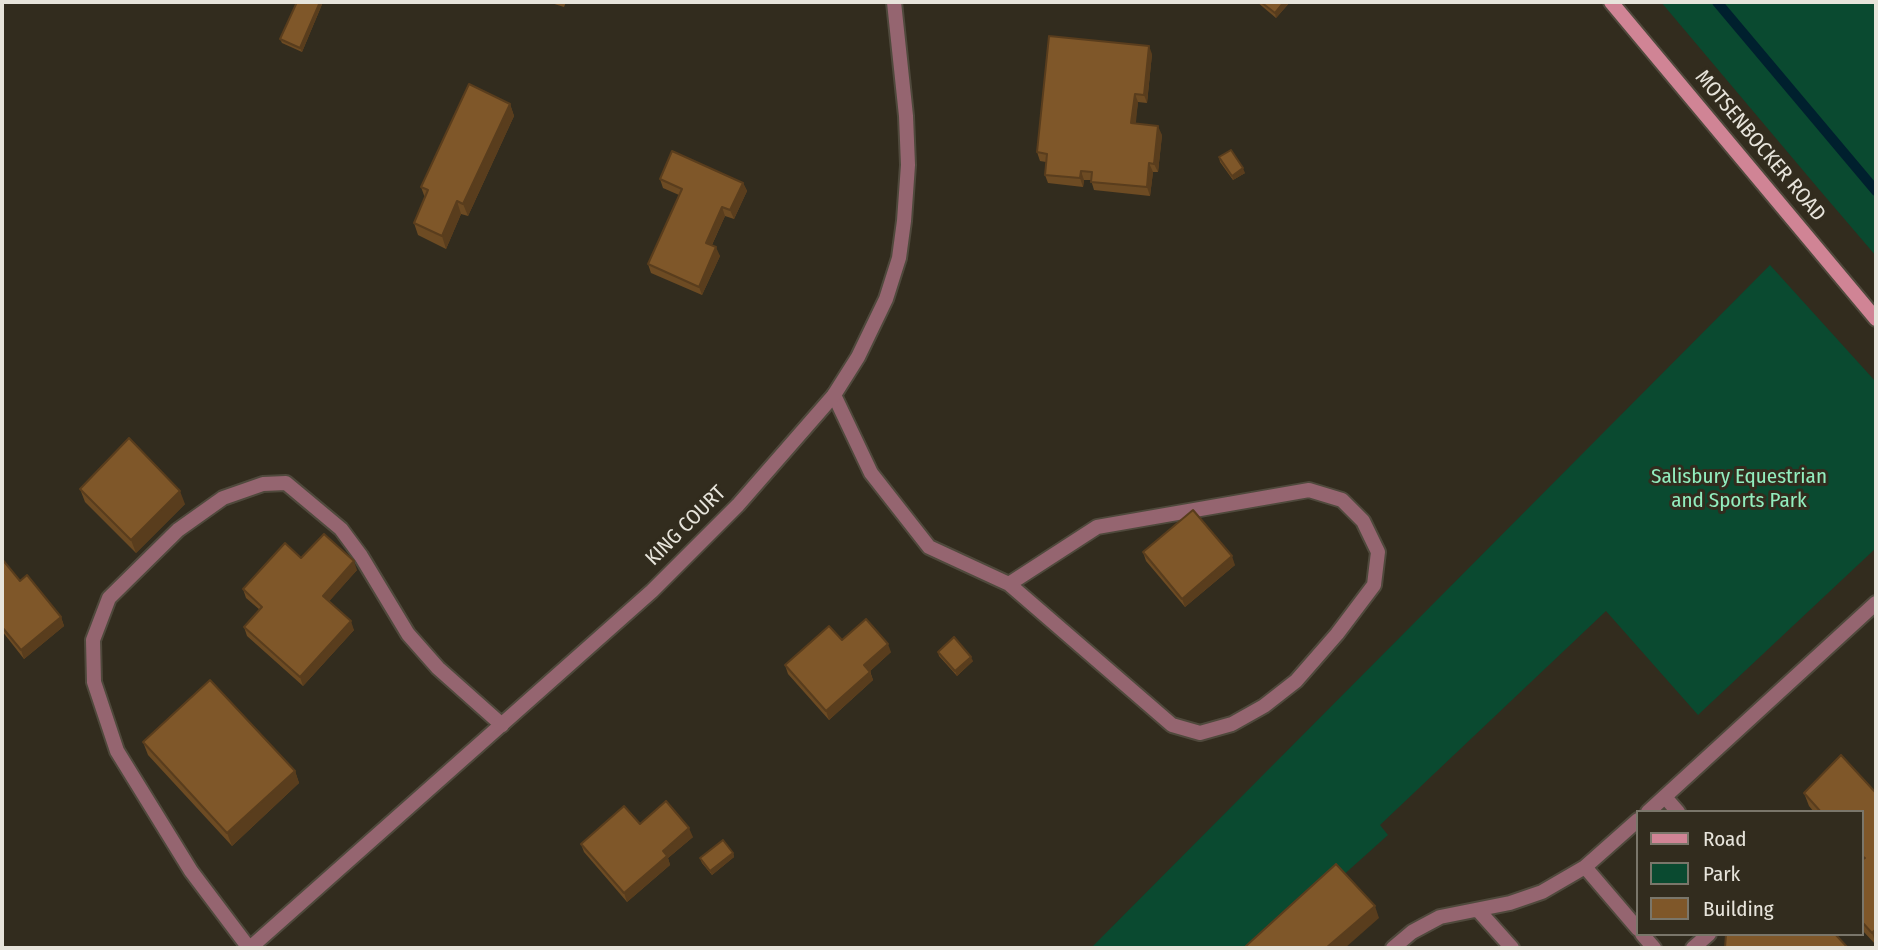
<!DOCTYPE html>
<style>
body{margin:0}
#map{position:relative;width:1878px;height:950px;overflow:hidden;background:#322c1e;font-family:"Fira Sans Condensed",sans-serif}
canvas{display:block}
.frame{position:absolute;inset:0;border:4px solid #e7e4db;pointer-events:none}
.legend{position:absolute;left:1636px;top:810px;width:228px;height:126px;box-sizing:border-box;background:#322c1e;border:2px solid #7a766a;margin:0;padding:9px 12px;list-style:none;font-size:21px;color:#e7e4db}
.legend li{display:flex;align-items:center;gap:14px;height:35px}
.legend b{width:35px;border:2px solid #7a766a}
</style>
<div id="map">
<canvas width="1878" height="950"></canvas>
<div class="frame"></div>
<ul class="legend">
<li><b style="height:9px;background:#d08495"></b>Road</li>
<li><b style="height:19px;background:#0a4a30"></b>Park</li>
<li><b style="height:19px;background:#7f5729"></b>Building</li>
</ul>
</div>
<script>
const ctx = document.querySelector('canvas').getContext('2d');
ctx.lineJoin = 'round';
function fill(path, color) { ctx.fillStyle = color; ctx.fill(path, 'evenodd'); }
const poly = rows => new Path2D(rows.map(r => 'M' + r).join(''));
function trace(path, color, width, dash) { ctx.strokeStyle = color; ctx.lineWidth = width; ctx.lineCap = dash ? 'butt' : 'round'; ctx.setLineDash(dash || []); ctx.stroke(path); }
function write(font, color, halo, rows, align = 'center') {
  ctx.font = font + ' "Fira Sans Condensed",sans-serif'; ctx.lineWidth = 6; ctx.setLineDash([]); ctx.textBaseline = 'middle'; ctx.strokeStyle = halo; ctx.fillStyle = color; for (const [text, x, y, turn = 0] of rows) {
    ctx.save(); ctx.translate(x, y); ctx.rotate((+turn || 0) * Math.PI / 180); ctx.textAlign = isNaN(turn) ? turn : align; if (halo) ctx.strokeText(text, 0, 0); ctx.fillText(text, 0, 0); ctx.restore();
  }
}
const green = poly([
 [1661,2,1876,2,1876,256,1817,187],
 [1770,265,1876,382,1876,548,1698,715,1606,611,1380,825,1388,835,1262,948,1091,948]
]);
const stream = poly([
 [1717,2,1876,191]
]);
const lane = poly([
 [834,395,871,473,929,547,1009,584,1172,725,1200,733,1232,724,1264,706,1296,681,1337,634,1374,585,1378,552,1363,521,1342,500,1309,490,1097,527,1009,584],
 [1665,797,1678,812],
 [1648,812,1876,603],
 [1585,867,1638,929],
 [1478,910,1512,948],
 [1642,934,1654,948],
 [249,948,191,871,117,751,94,682,93,640,109,598,178,530,223,498,263,484,286,483,341,529,361,556,408,634,438,668,502,725],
 [1393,948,1412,932,1440,917,1510,903,1542,892,1585,867,1638,820],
 [1693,948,1709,934]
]);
const street = poly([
 [250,948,652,591,738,505,834,395,858,357,886,299,899,258,904,221,908,165,906,116,894,2]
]);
const secondary = poly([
 [1611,2,1876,319]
]);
const wall = poly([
 [323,2,302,52,282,43,280,39],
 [548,2,566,2,564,7],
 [1257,2,1290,2,1276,18],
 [1152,54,1147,103,1138,102,1135,124,1162,135,1158,172,1153,172,1150,196,1094,190,1091,180,1084,180,1083,187,1048,183,1045,175,1046,162,1040,161,1037,152],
 [510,104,514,116,468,216,461,214,446,249,418,235,414,223,425,198,421,187],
 [1219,157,1245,173,1233,180,1220,162],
 [660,179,743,183,747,191,734,219,725,216,712,245,720,256,702,295,651,273,648,264,679,195,663,188],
 [80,489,185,504,136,553,85,502],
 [1143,552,1235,565,1185,607,1146,561],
 [301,558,357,570,329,601,354,630,303,686,247,636,244,627,260,610,246,598,243,589],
 [2,559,20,581,61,617,64,626,24,659,2,631],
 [842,640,891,652,870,671,873,680,829,720,788,674,785,665],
 [938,652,973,661,957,676,939,656],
 [143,742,295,771,299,783,232,846,148,755],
 [1804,793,1876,793,1876,945,1862,930,1862,812,1814,812,1809,806],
 [640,824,693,837,668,858,670,865,627,902,584,852,581,844],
 [733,853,734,857,712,875,702,863,700,858]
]);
const shadedWall = poly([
 [320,2,323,2,302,52,300,48],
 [1284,2,1290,2,1276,18,1275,13],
 [1149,46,1152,54,1147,103,1144,95],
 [1135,94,1138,102,1135,132,1131,123],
 [510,104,514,116,468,216,463,204],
 [1158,126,1162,135,1158,172,1154,164],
 [1149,163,1153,172,1150,196,1147,187],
 [1243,168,1245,173,1233,180,1232,176],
 [1081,171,1084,180,1083,187,1080,178],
 [743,183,747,191,734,219,730,210],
 [457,201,461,214,446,249,442,236],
 [722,207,725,216,709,251,706,243],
 [716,247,720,256,702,295,699,287],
 [180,491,185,504,136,553,131,540],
 [1232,556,1235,565,1185,607,1182,599],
 [354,561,357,570,326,605,323,596],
 [61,617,64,626,24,659,21,650],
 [351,621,354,630,303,686,300,677],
 [888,644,891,652,867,674,864,665],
 [971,657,973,661,957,676,955,671],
 [870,672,873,680,829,720,826,711],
 [295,771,299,783,232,846,227,833],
 [689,828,693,837,668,858,670,865,627,902,624,893,663,851],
 [733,853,734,857,712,875,710,871],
 [1375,906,1379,918,1345,948,1326,948],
 [1876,929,1876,944,1872,933]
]);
const building = poly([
 [297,2,320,2,300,48,280,39,297,2],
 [1261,2,1284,2,1275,13,1261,2],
 [1049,36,1149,46,1144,95,1135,94,1131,123,1158,126,1154,164,1149,163,1147,187,1091,182,1092,172,1081,171,1080,178,1045,175,1047,154,1037,152,1049,36],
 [469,84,510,104,463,204,457,201,442,236,414,223,428,190,421,187,469,84],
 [1231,150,1243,168,1232,176,1219,157,1231,150],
 [672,151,743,183,730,210,722,207,706,243,716,247,699,287,648,264,682,189,660,179,672,151],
 [129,438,180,491,131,540,80,489,129,438],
 [1193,510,1232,556,1182,599,1143,552,1193,510],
 [324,534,354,561,323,596,351,621,300,677,244,627,262,607,243,589,285,543,301,558,324,534],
 [2,559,20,581,27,575,61,617,21,650,2,627,2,559],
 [866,619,888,644,864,665,870,672,826,711,785,665,829,626,842,640,866,619],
 [954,637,971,657,955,671,938,652,954,637],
 [210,680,295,771,227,833,143,742,210,680],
 [1841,755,1876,793,1876,929,1872,933,1862,922,1862,860,1865,858,1862,856,1862,812,1821,812,1804,793,1841,755],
 [666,801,689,828,663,851,667,856,624,893,581,844,624,806,640,824,666,801],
 [723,840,733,853,710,871,700,858,723,840],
 [1336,864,1375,906,1326,948,1248,948,1246,946,1336,864],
 [1726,934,1835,934,1848,948,1725,948,1726,934]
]);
const streetNames = [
 ["MOTSENBOCKER ROAD",1760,146,50],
 ["KING COURT",686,526,-45]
];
const parkNames = [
 ["Salisbury Equestrian",1739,477],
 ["and Sports Park",1739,501]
];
fill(green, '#0a4a30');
trace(stream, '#00202e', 10);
trace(lane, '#4f493c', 18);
trace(street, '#4f493c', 18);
trace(secondary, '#4f493c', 18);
trace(lane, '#956570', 14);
trace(street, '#956570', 14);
trace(secondary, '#d08495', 14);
fill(wall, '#6d4b23');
fill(shadedWall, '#593d1d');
fill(building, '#7f5729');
trace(building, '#593d1d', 2);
write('21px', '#e7e4db', '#322c1e', streetNames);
write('21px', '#92edbe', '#322c1e', parkNames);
</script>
